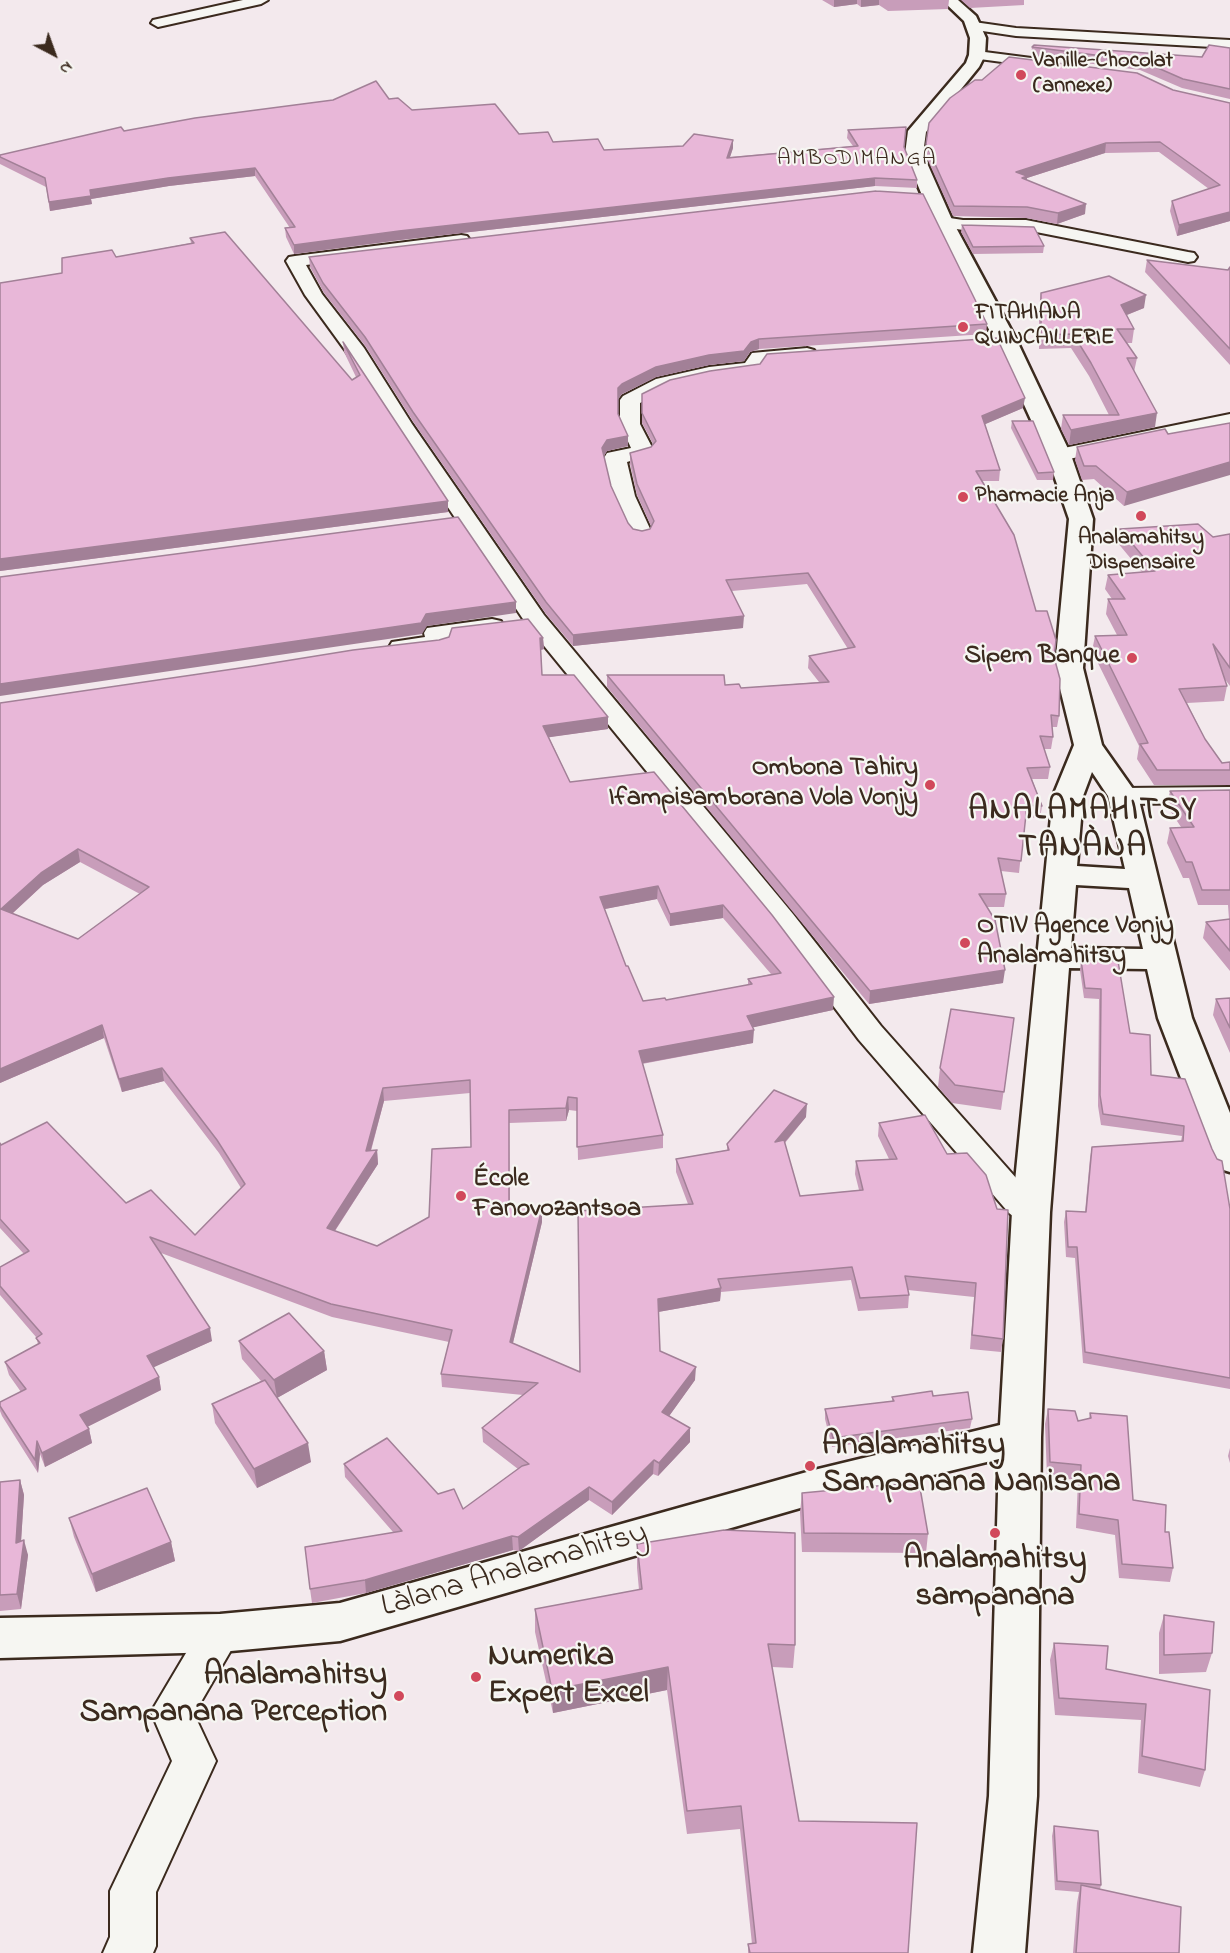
<!DOCTYPE html>
<meta charset="utf-8">
<style>
body{margin:0}
#map{position:relative;width:1230px;height:1953px;overflow:hidden;background:#f3e9ed;font-family:"Indie Flower",sans-serif}
canvas{display:block}
.north{position:absolute;left:24px;top:24px;width:60px;height:60px;-webkit-text-stroke:4px #f6f6f2;paint-order:stroke;rotate:139deg;font-size:16px;font-weight:700;line-height:24px;text-align:center;color:#3b2a1e}
.north::after{content:'';display:block;margin:auto;width:21px;height:27px;background:#3b2a1e;clip-path:polygon(50% 0,100% 100%,50% 72%,0 100%)}
</style>
<div id="map">
<canvas width="1230" height="1953"></canvas>
<div class="north">N</div>
</div>
<script>
const ctx = document.querySelector('canvas').getContext('2d');
ctx.lineJoin = 'round';
const poly = rows => new Path2D(rows.map(r => 'M' + r).join(''));
function trace(path, color, width, dash) { ctx.strokeStyle = color; ctx.lineWidth = width; ctx.lineCap = dash ? 'butt' : 'round'; ctx.setLineDash(dash || []); ctx.stroke(path); }
function fill(path, color) { ctx.fillStyle = color; ctx.fill(path, 'evenodd'); }
function write(font, color, halo, rows, align = 'center') {
  ctx.font = font + ' "Indie Flower",sans-serif'; ctx.lineWidth = 4.5; ctx.setLineDash([]); ctx.textBaseline = 'middle'; ctx.strokeStyle = halo; ctx.fillStyle = color; for (const [text, x, y, turn = 0] of rows) {
    ctx.save(); ctx.translate(x, y); ctx.rotate((+turn || 0) * Math.PI / 180); ctx.textAlign = isNaN(turn) ? turn : align; if (halo) ctx.strokeText(text, 0, 0); ctx.fillText(text, 0, 0); ctx.restore();
  }
}
const street = poly([
 [243,0,268,0,261,4,158,27,151,23,153,20,243,0],
 [974,22,1016,28,1230,40,1230,48,1016,36,969,29,967,26,969,23,974,22],
 [977,51,1047,60,1054,64,1047,68,972,58,970,55,977,51],
 [943,217,963,220,1026,220,1188,252,1194,253,1197,257,1194,261,1188,262,1026,230,963,230,937,226,934,222,937,218,943,217],
 [461,235,467,236,470,240,467,244,306,265,322,294,364,348,412,424,544,615,793,914,881,1026,1033,1197,1043,1203,1048,1212,1043,1221,1031,1224,1019,1221,1009,1213,859,1040,773,926,527,625,392,424,345,350,305,295,286,261,289,257,295,256,461,235],
 [807,348,814,350,817,354,814,358,765,362,759,372,709,379,669,388,640,403,640,424,654,451,650,455,627,462,635,496,652,533,649,538,641,540,633,538,613,496,604,458,607,453,631,448,620,424,620,400,623,396,656,379,709,367,745,363,752,353,807,348],
 [1230,414,1230,426,1059,461,1051,460,1048,455,1051,450,1059,449,1230,414],
 [492,619,501,621,504,626,501,631,450,639,451,642,448,647,401,654,392,652,389,647,392,642,425,637,424,633,427,628,492,619],
 [1230,787,1230,803,1123,804,1113,802,1110,796,1113,790,1123,788,1230,787],
 [220,1615,235,1621,241,1633,194,1714,216,1761,156,1892,156,1946,153,1953,103,1953,110,1937,110,1891,172,1761,151,1712,205,1621,220,1615]
]);
const secondary = poly([
 [942,0,958,0,976,16,986,38,985,55,979,67,926,132,923,154,953,222,1017,341,1071,455,1093,519,1083,668,1102,745,1138,796,1192,1018,1230,1113,1230,1172,1217,1168,1212,1159,1158,1018,1147,969,1069,968,1050,1212,1041,1437,1037,1796,1025,1953,973,1953,989,1796,999,1459,814,1504,340,1641,220,1652,0,1658,0,1618,220,1614,340,1603,814,1470,1000,1425,1012,1212,1053,796,1074,745,1055,668,1069,519,1047,455,995,341,933,222,905,154,908,131,966,63,969,55,970,38,964,21,942,0],
 [1092,772,1108,796,1125,869,1077,866,1083,796,1092,772],
 [1076,885,1129,888,1143,949,1071,948,1076,885]
]);
const wall = poly([
 [822,0,949,0,948,9,888,11,879,5,861,7,857,4,834,7],
 [961,0,1024,0,1024,5,970,8],
 [1032,47,1202,57,1230,48,1230,99,1182,88,1140,70,1031,56],
 [1173,90,1230,103,1230,221,1177,236,1170,211,1172,201,1209,189,1159,152,1105,153,1027,178,1026,180,1085,214,1057,224,1026,218,953,216,925,154,926,144],
 [389,99,412,110,553,142,604,150,683,146,733,140,733,148,730,157,853,146,847,138,848,130,904,147,917,180,917,188,875,186,400,240,294,254,286,237,285,228,290,228,255,176,169,186,91,199,92,204,50,211,46,187,0,164,0,155,124,131],
 [962,225,1044,246,1043,253,973,254,961,232],
 [190,238,352,380,356,377,344,352,343,342,448,501,448,512,0,571,0,283,62,273,116,257,191,243],
 [309,257,987,324,986,334,759,349,750,352,744,361,709,365,656,377,622,394,618,399,618,414,628,436,628,446,607,451,604,456,611,486,628,523,633,529,642,531,650,529,651,526,637,495,630,464,630,453,651,447,653,444,642,423,642,394,1023,408,985,424,1000,470,999,481,982,481,1054,657,1059,716,1057,727,1052,727,1053,737,1051,749,1044,749,1050,767,1048,779,1032,779,1042,806,1040,818,1025,817,1019,873,1001,871,1006,894,1004,907,987,907,1003,983,869,1004,607,687,607,675,725,685,741,688,819,682,808,668,809,656,848,649,807,584,732,591,743,628,573,646,546,614,414,423,366,347,324,293,310,267],
 [1147,260,1228,270,1230,267,1230,365,1145,272],
 [1041,293,1144,308,1127,315,1134,329,1132,343,1126,343,1137,358,1134,372,1155,427,1069,445,1061,429,1063,415,1109,415,1089,376,1071,348,1039,349,1039,306],
 [1012,421,1054,472,1053,480,1037,480,1011,428],
 [1165,429,1124,506,1094,479,1082,480,1075,460,1077,447],
 [1120,529,1213,537,1230,534,1230,686,1224,678,1227,686,1224,701,1187,703,1205,739,1222,763,1230,762,1230,785,1154,785,1137,759,1139,746,1092,651,1095,636,1117,635,1106,614,1108,599,1112,599,1105,589,1108,575,1142,572,1117,542],
 [543,638,544,649,541,650,542,675,608,729,549,737,570,782,654,772,833,1010,753,1027,753,1043,642,1064,663,1135,663,1148,578,1160,577,1111,569,1110,566,1121,509,1123,510,1206,542,1208,542,1222,513,1343,580,1372,688,1204,676,1172,676,1159,727,1150,727,1144,806,1117,785,1143,800,1196,859,1190,855,1174,856,1161,889,1159,878,1136,879,1123,925,1115,1003,1339,1001,1352,970,1349,974,1297,908,1290,909,1295,908,1308,858,1311,851,1280,721,1292,720,1301,658,1312,660,1351,695,1380,669,1416,690,1442,658,1476,653,1474,612,1515,589,1500,519,1551,513,1550,366,1593,312,1603,310,1589,393,1532,345,1477,344,1464,438,1494,463,1509,518,1469,483,1442,482,1428,523,1395,442,1387,441,1374,449,1342,332,1317,161,1253,212,1341,153,1367,159,1377,161,1390,87,1427,89,1429,92,1443,45,1467,40,1454,38,1473,2,1416,0,1411,0,1402,21,1392,9,1375,5,1362,38,1344,36,1337,0,1295,0,1267,24,1254,0,1228,0,1143,1,1145,195,1235,241,1188,219,1153,164,1081,122,1092,104,1038,0,1083,0,703],
 [80,862,140,894,78,939,12,914,43,885],
 [657,899,670,926,723,918,771,974,748,979,748,985,666,1000,643,1001,626,966,604,909],
 [470,1093,471,1147,429,1217,377,1246,335,1231,378,1164,377,1150,371,1151,384,1101],
 [1230,790,1230,971,1203,938,1206,922,1229,919,1228,905,1198,905,1189,878,1183,878,1167,843,1170,828,1181,827,1167,806,1170,791],
 [1081,960,1130,1033,1151,1075,1185,1079,1230,1209,1230,1389,1083,1363,1075,1258,1066,1257,1064,1222,1066,1211,1085,1212,1090,1158,1092,1147,1181,1141,1182,1136,1101,1125,1098,1106,1099,999,1084,998,1080,970],
 [1230,998,1230,1053,1213,1015,1216,999],
 [1014,1018,1001,1110,952,1103,938,1087,940,1068],
 [239,1341,324,1351,327,1370,277,1398,311,1462,257,1488,215,1423,212,1404,261,1381,242,1359],
 [933,1396,972,1419,970,1428,832,1447,825,1419,825,1409,892,1401,892,1397],
 [1048,1409,1078,1421,1089,1419,1090,1413,1133,1500,1165,1532,1173,1568,1170,1582,1119,1578,1115,1535,1076,1528,1078,1480,1047,1477,1045,1424],
 [1230,1448,1230,1463,1228,1456],
 [20,1480,24,1495,21,1541,28,1555,21,1609,0,1611,0,1482],
 [802,1493,928,1534,926,1553,802,1552,800,1512],
 [69,1518,171,1542,175,1561,96,1592,74,1537],
 [637,1544,795,1645,793,1668,772,1667,799,1821,908,1953,748,1953,748,1944,752,1944,740,1829,687,1834,667,1690,553,1713,535,1632,535,1609,639,1590,637,1568],
 [1164,1615,1212,1653,1206,1672,1159,1674,1159,1633],
 [1054,1643,1106,1669,1210,1690,1205,1770,1200,1787,1138,1773,1141,1720,1055,1715,1050,1660],
 [1054,1826,1101,1885,1100,1889,1179,1953,1073,1953,1077,1903,1079,1892,1055,1890,1052,1836]
]);
const shadedWall = poly([
 [834,0,857,0,857,4,834,7],
 [861,0,879,0,879,5,861,7],
 [733,140,733,148,727,166,727,158],
 [1106,143,1105,153,1027,178,1026,186,1016,172],
 [255,168,255,176,169,186,91,199,92,204,50,211,49,202,90,190,168,178],
 [875,178,875,186,400,240,294,254,294,245,399,231],
 [1086,204,1085,214,1057,224,1058,213],
 [1230,212,1230,221,1177,236,1179,225],
 [1146,295,1144,308,1119,318,1121,305],
 [759,339,759,349,750,352,744,361,709,365,656,377,622,394,618,399,618,388,622,384,656,367],
 [1025,398,1023,408,981,426,982,416],
 [1157,413,1155,427,1069,445,1071,430],
 [628,436,628,446,607,451,602,459,602,448,607,440],
 [1230,462,1230,475,1124,506,1127,492],
 [448,501,448,512,0,571,0,559],
 [516,602,516,613,427,626,422,634,0,696,0,684,426,614],
 [744,616,743,628,573,646,573,635],
 [540,638,543,638,544,649,540,650],
 [608,717,608,729,544,738,543,726],
 [78,849,80,862,43,885,3,922,1,909,41,873],
 [658,886,657,899,600,910,600,897],
 [723,905,723,918,670,926,670,914],
 [1005,970,1003,983,869,1004,870,991],
 [834,997,833,1010,746,1029,747,1016],
 [102,1025,104,1038,0,1083,0,1069],
 [754,1030,753,1043,639,1064,639,1051],
 [162,1068,164,1081,122,1092,119,1079],
 [383,1088,384,1101,367,1164,366,1151],
 [568,1097,569,1110,566,1121,566,1108],
 [807,1104,806,1117,774,1155,775,1142],
 [377,1150,378,1164,328,1241,327,1228],
 [542,1208,542,1222,510,1355,510,1342],
 [721,1288,720,1301,658,1312,658,1299],
 [210,1328,212,1341,150,1369,147,1356],
 [324,1351,327,1370,277,1398,274,1380],
 [696,1367,695,1380,662,1426,662,1412],
 [159,1377,161,1390,83,1429,80,1415],
 [690,1428,690,1442,658,1476,659,1463],
 [89,1429,92,1443,45,1467,42,1453],
 [37,1441,40,1454,38,1473,35,1460],
 [308,1443,311,1462,257,1488,254,1469],
 [654,1460,653,1474,612,1515,612,1502],
 [20,1480,24,1495,20,1558,16,1543],
 [589,1487,589,1500,519,1551,518,1537],
 [512,1536,513,1550,366,1593,365,1580],
 [24,1540,28,1555,21,1609,17,1594],
 [171,1542,175,1561,96,1592,92,1574],
 [668,1667,667,1690,553,1713,552,1690]
]);
const building = poly([
 [1034,45,1202,57,1209,45,1230,48,1230,89,1183,79,1142,61,1032,47,1034,45],
 [1009,57,1137,73,1173,90,1230,103,1230,212,1179,225,1172,201,1220,185,1160,142,1106,143,1016,172,1027,176,1022,178,1086,204,1058,213,1027,207,954,206,926,144,929,123,950,98,975,80,982,80,1009,57],
 [376,81,389,99,398,98,412,110,495,104,519,134,548,132,553,142,598,139,604,150,683,146,694,134,733,140,727,158,858,146,848,130,906,127,904,147,917,180,875,178,399,231,294,245,285,228,295,227,255,168,168,178,90,190,91,196,49,202,45,178,0,157,0,155,121,127,124,131,195,118,333,100,376,81],
 [876,191,923,194,987,324,759,339,751,342,744,351,709,355,656,367,622,384,618,388,618,414,628,436,607,440,602,448,611,486,628,523,633,529,642,531,650,529,654,521,637,484,630,453,651,447,656,441,642,413,642,394,670,380,710,371,760,364,767,354,997,338,1025,398,982,416,1000,470,976,471,1014,535,1036,611,1047,611,1056,640,1054,657,1060,679,1059,716,1051,715,1053,737,1040,736,1050,767,1027,768,1042,806,1027,805,1021,861,998,858,1006,894,979,894,995,920,1005,970,870,991,607,675,724,675,725,685,739,684,741,688,829,682,809,656,855,647,808,573,726,580,744,616,573,635,546,602,413,412,365,337,323,283,309,257,876,191],
 [962,225,1034,227,1044,246,973,247,962,225],
 [225,232,352,380,360,375,343,342,448,501,0,559,0,283,62,273,62,258,112,250,116,257,194,243,190,238,225,232],
 [1147,260,1228,270,1230,267,1230,349,1147,260],
 [1109,276,1146,295,1121,305,1134,329,1117,329,1137,358,1127,358,1157,413,1071,430,1063,415,1119,415,1091,363,1073,334,1041,335,1041,293,1109,276],
 [1012,421,1033,421,1054,472,1038,473,1012,421],
 [1230,423,1230,462,1127,492,1096,466,1084,466,1077,447,1165,429,1168,434,1230,423],
 [458,517,516,602,426,614,421,623,0,684,0,577,458,517],
 [1198,524,1213,537,1230,534,1230,668,1213,644,1227,686,1179,689,1205,739,1222,763,1230,762,1230,770,1157,770,1140,744,1148,743,1095,636,1127,635,1108,599,1125,599,1108,575,1155,571,1120,529,1198,524],
 [528,619,543,638,540,638,542,675,574,675,608,717,543,726,570,782,654,772,772,915,834,997,747,1016,754,1030,639,1051,663,1135,577,1147,577,1098,568,1097,566,1108,509,1110,509,1206,542,1208,510,1342,580,1372,578,1211,693,1204,676,1159,729,1150,727,1144,774,1090,807,1104,775,1142,784,1140,800,1196,863,1190,856,1161,897,1159,879,1123,925,1115,947,1154,967,1153,986,1175,997,1209,1008,1210,1003,1339,972,1335,976,1283,905,1276,909,1295,860,1298,852,1267,718,1279,721,1288,658,1299,660,1351,696,1367,662,1412,690,1428,659,1463,654,1460,612,1502,589,1487,518,1537,512,1536,365,1580,310,1589,305,1547,402,1531,344,1464,387,1438,438,1494,454,1489,463,1509,522,1466,529,1464,482,1428,538,1383,441,1374,452,1330,331,1304,150,1237,210,1328,147,1356,159,1377,80,1415,89,1429,42,1453,37,1441,35,1460,0,1406,0,1402,26,1389,5,1362,40,1343,36,1338,42,1334,0,1286,0,1267,29,1251,0,1219,0,1143,1,1145,47,1122,126,1203,151,1190,195,1235,245,1184,217,1140,162,1068,119,1079,102,1025,0,1069,0,703,254,666,353,650,439,640,449,637,452,628,528,619],
 [78,849,149,887,78,939,1,909,41,873,78,849],
 [658,886,670,914,723,905,781,973,748,979,752,984,666,1000,665,998,643,1001,628,966,626,966,600,897,658,886],
 [470,1080,471,1147,432,1149,429,1217,377,1246,327,1228,377,1150,366,1151,383,1088,470,1080],
 [1230,790,1230,890,1202,890,1192,862,1186,862,1170,828,1194,827,1170,791,1230,790],
 [1230,919,1230,951,1206,922,1230,919],
 [1081,960,1118,961,1130,1033,1150,1035,1151,1075,1185,1079,1212,1149,1217,1159,1222,1161,1230,1209,1230,1378,1085,1352,1077,1247,1068,1247,1066,1211,1086,1212,1092,1147,1183,1141,1184,1126,1103,1114,1100,1095,1101,989,1085,988,1081,960],
 [1230,998,1230,1028,1216,999,1230,998],
 [951,1009,1014,1018,1004,1092,955,1085,940,1068,951,1009],
 [289,1313,324,1351,274,1380,239,1341,289,1313],
 [265,1380,308,1443,254,1469,212,1404,265,1380],
 [932,1391,933,1396,968,1392,972,1419,833,1438,825,1409,894,1401,892,1397,932,1391],
 [1048,1409,1075,1411,1078,1421,1091,1418,1090,1413,1127,1416,1133,1500,1166,1505,1165,1532,1169,1532,1173,1568,1122,1564,1118,1520,1079,1514,1081,1465,1050,1462,1048,1409],
 [20,1480,16,1543,24,1540,17,1594,0,1595,0,1482,20,1480],
 [919,1482,928,1534,804,1533,802,1493,919,1482],
 [147,1488,171,1542,92,1574,69,1518,147,1488],
 [724,1530,795,1533,795,1645,768,1644,799,1821,917,1823,908,1953,750,1953,748,1944,756,1943,741,1806,687,1811,668,1667,552,1690,535,1609,642,1589,637,1544,724,1530],
 [1164,1615,1214,1622,1212,1653,1164,1655,1164,1615],
 [1054,1643,1108,1646,1106,1669,1210,1690,1205,1770,1142,1756,1146,1704,1059,1698,1054,1643],
 [1054,1826,1098,1831,1101,1885,1057,1881,1054,1826],
 [1081,1885,1181,1907,1179,1953,1076,1953,1081,1885]
]);
const markers = [
 [1021,75,6,"#d1495b"],
 [963,327,6,"#d1495b"],
 [963,497,6,"#d1495b"],
 [1141,516,6,"#d1495b"],
 [1132,658,6,"#d1495b"],
 [930,785,6,"#d1495b"],
 [965,943,6,"#d1495b"],
 [461,1196,6,"#d1495b"],
 [810,1466,6,"#d1495b"],
 [995,1533,6,"#d1495b"],
 [476,1677,6,"#d1495b"],
 [399,1696,6,"#d1495b"]
];
const farPoinames = [
 ["Vanille-Chocolat",1033,62],
 ["(annexe)",1033,87],
 ["FITAHIANA",975,314],
 ["QUINCAILLERIE",975,339],
 ["Pharmacie Anja",975,497],
 ["Analamahitsy",1141,539,"center"],
 ["Dispensaire",1141,564,"center"]
];
const farNeighbourhoodnames = [
 ["AMBODIMANGA",857,160]
];
const poiNames = [
 ["Sipem Banque",1120,658],
 ["Ombona Tahiry",918,770],
 ["Ifampisamborana Vola Vonjy",918,800],
 ["OTIV Agence Vonjy",977,928,"left"],
 ["Analamahitsy",977,958,"left"],
 ["École",473,1181,"left"],
 ["Fanovozantsoa",473,1211,"left"]
];
const districtNames = [
 ["ANALAMAHITSY",1083,813],
 ["TANÀNA",1083,850]
];
const nearPoinames = [
 ["Analamahitsy",822,1448],
 ["Sampanana Nanisana",822,1485],
 ["Analamahitsy",995,1562,"center"],
 ["sampanana",995,1599,"center"],
 ["Numerika",488,1659],
 ["Expert Excel",488,1696],
 ["Analamahitsy",387,1678,"right"],
 ["Sampanana Perception",387,1715,"right"]
];
const nearStreetnames = [
 ["Làlana Analamahitsy",515,1572,-16]
];
trace(street, '#3b2a1e', 4);
trace(secondary, '#3b2a1e', 5);
fill(street, '#f6f6f2');
fill(secondary, '#f6f6f2');
fill(wall, '#c89dba');
fill(shadedWall, '#a28097');
fill(building, '#e8b7d8');
trace(building, '#a28097', 1.5);
for (const [x, y, r, color] of markers) { const dot = new Path2D(); dot.arc(x, y, r, 0, 2 * Math.PI); ctx.fillStyle = color; ctx.fill(dot); trace(dot, '#f6f6f2', 2); }
write('bold 22px', '#3b2a1e', '#f6f6f2', farPoinames, 'left');
ctx.letterSpacing = '1.5px';
write('22px', '#3b2a1e', '#f6f6f2', farNeighbourhoodnames);
ctx.letterSpacing = '0px';
write('bold 26px', '#3b2a1e', '#f6f6f2', poiNames, 'right');
ctx.letterSpacing = '1.5px';
write('bold 32px', '#3b2a1e', '#f6f6f2', districtNames);
ctx.letterSpacing = '0px';
write('bold 32px', '#3b2a1e', '#f6f6f2', nearPoinames, 'left');
write('32px', '#3b2a1e', '#f6f6f2', nearStreetnames);
</script>
